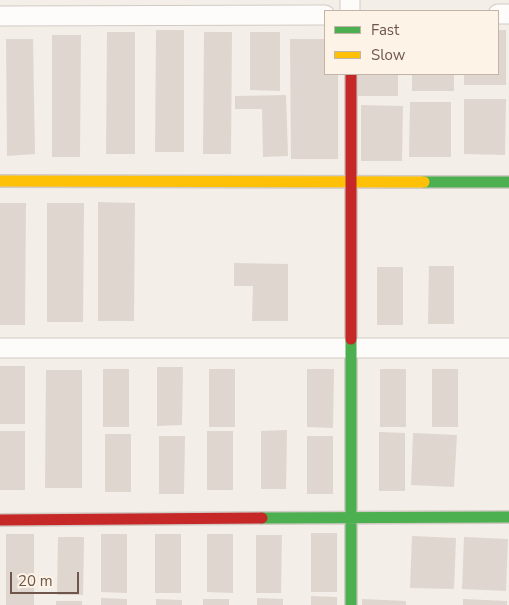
<!DOCTYPE html>
<style>
body{margin:0}
#map{position:relative;width:509px;height:605px;overflow:hidden;background:#f3eee7;font-family:"Nunito Sans",sans-serif}
canvas{display:block}
.legend{position:absolute;left:324px;top:10px;width:175px;height:65px;box-sizing:border-box;background:#fdf3e6;border:1px solid #c4b4a8;margin:0;padding:6px 9px;list-style:none;font-size:15px;color:#6e564a}
.legend li{display:flex;align-items:center;gap:10px;height:25px}
.legend b{width:25px;border:1px solid #c4b4a8}
.scale{position:absolute;left:10px;top:572px;width:69px;height:22px;box-sizing:border-box;border:2px solid #6e564a;border-top:0;padding-left:6px;font-size:15px;line-height:18px;white-space:nowrap;color:#6e564a;-webkit-text-stroke:4px #fdf3e6;paint-order:stroke}
</style>
<div id="map">
<canvas width="509" height="605"></canvas>
<ul class="legend">
<li><b style="height:6px;background:#4caf50"></b>Fast</li>
<li><b style="height:6px;background:#ffc107"></b>Slow</li>
</ul>
<div class="scale">20 m</div>
</div>
<script>
const ctx = document.querySelector('canvas').getContext('2d');
ctx.lineJoin = 'round';
function fill(path, color) { ctx.fillStyle = color; ctx.fill(path, 'evenodd'); }
const poly = rows => new Path2D(rows.map(r => 'M' + r).join(''));
function trace(path, color, width, dash) { ctx.strokeStyle = color; ctx.lineWidth = width; ctx.lineCap = dash ? 'butt' : 'round'; ctx.setLineDash(dash || []); ctx.stroke(path); }
const building = poly([
 [156,30,184,30,184,152,155,152],
 [498,30,506,30,506,85,464,85,464,74,498,74],
 [107,32,135,32,135,154,106,154],
 [204,32,232,32,231,154,203,154],
 [250,32,280,32,280,91,250,90],
 [52,35,81,35,80,157,52,157],
 [6,39,33,39,35,154,7,156],
 [290,39,325,39,325,74,338,74,338,159,291,159],
 [357,74,398,74,398,96,356,96],
 [412,74,454,74,454,91,412,91],
 [286,95,288,156,263,157,262,109,235,109,235,96],
 [464,99,506,99,505,155,464,154],
 [410,102,451,102,451,157,409,157],
 [361,105,403,106,402,161,361,161],
 [98,202,135,203,134,321,98,321],
 [0,203,26,203,25,325,0,325],
 [47,203,84,203,83,322,47,322],
 [234,263,288,264,288,321,252,321,253,286,234,286],
 [429,266,454,266,454,324,428,324],
 [377,267,403,267,403,325,377,325],
 [0,366,25,366,25,424,0,424],
 [157,367,183,367,182,425,157,426],
 [103,369,129,369,129,427,103,427],
 [209,369,235,369,235,427,209,427],
 [307,369,334,369,333,428,307,427],
 [380,369,406,369,406,427,380,427],
 [432,369,458,369,458,427,432,427],
 [46,370,82,370,82,488,45,488],
 [287,430,286,489,261,489,261,431],
 [0,431,25,431,25,490,0,490],
 [207,431,233,431,233,490,207,490],
 [379,432,405,433,405,491,379,491],
 [413,433,457,435,454,487,411,485],
 [105,434,131,434,131,492,105,492],
 [159,436,185,436,184,494,159,494],
 [307,436,333,436,333,494,307,494],
 [311,533,337,533,337,592,311,592],
 [6,534,34,534,34,605,6,605],
 [101,534,127,534,127,593,101,592],
 [155,534,181,534,181,593,155,593],
 [207,534,233,534,233,593,207,592],
 [256,535,282,535,281,593,256,593],
 [412,536,456,538,454,589,410,588],
 [58,537,84,537,83,595,57,595],
 [464,537,508,539,506,591,462,589],
 [311,596,337,597,337,605,311,605],
 [101,598,127,599,127,605,101,605],
 [257,598,283,599,283,605,257,605],
 [156,599,182,600,182,605,156,605],
 [203,599,229,599,229,605,203,605],
 [362,599,406,601,406,605,362,605],
 [463,599,507,601,507,605,463,605],
 [56,601,82,601,82,605,56,605]
]);
const street = poly([
 [350,11,350,0],
 [498,14,509,14],
 [0,16,325,15],
 [0,348,509,348]
]);
const fast = poly([
 [424,182,509,182],
 [351,339,351,605],
 [262,518,509,517]
]);
const slow = poly([
 [0,181,424,182]
]);
const jam = poly([
 [351,74,351,339],
 [0,520,262,518]
]);
fill(building, '#dfd6cf');
trace(street, '#d2cbc4', 21);
trace(fast, '#d2cac4', 14);
trace(slow, '#d2cac4', 14);
trace(jam, '#d2cac4', 14);
trace(street, '#fdfcfb', 19);
trace(fast, '#4caf50', 11);
trace(slow, '#ffc107', 11);
trace(jam, '#c62828', 11);
</script>
